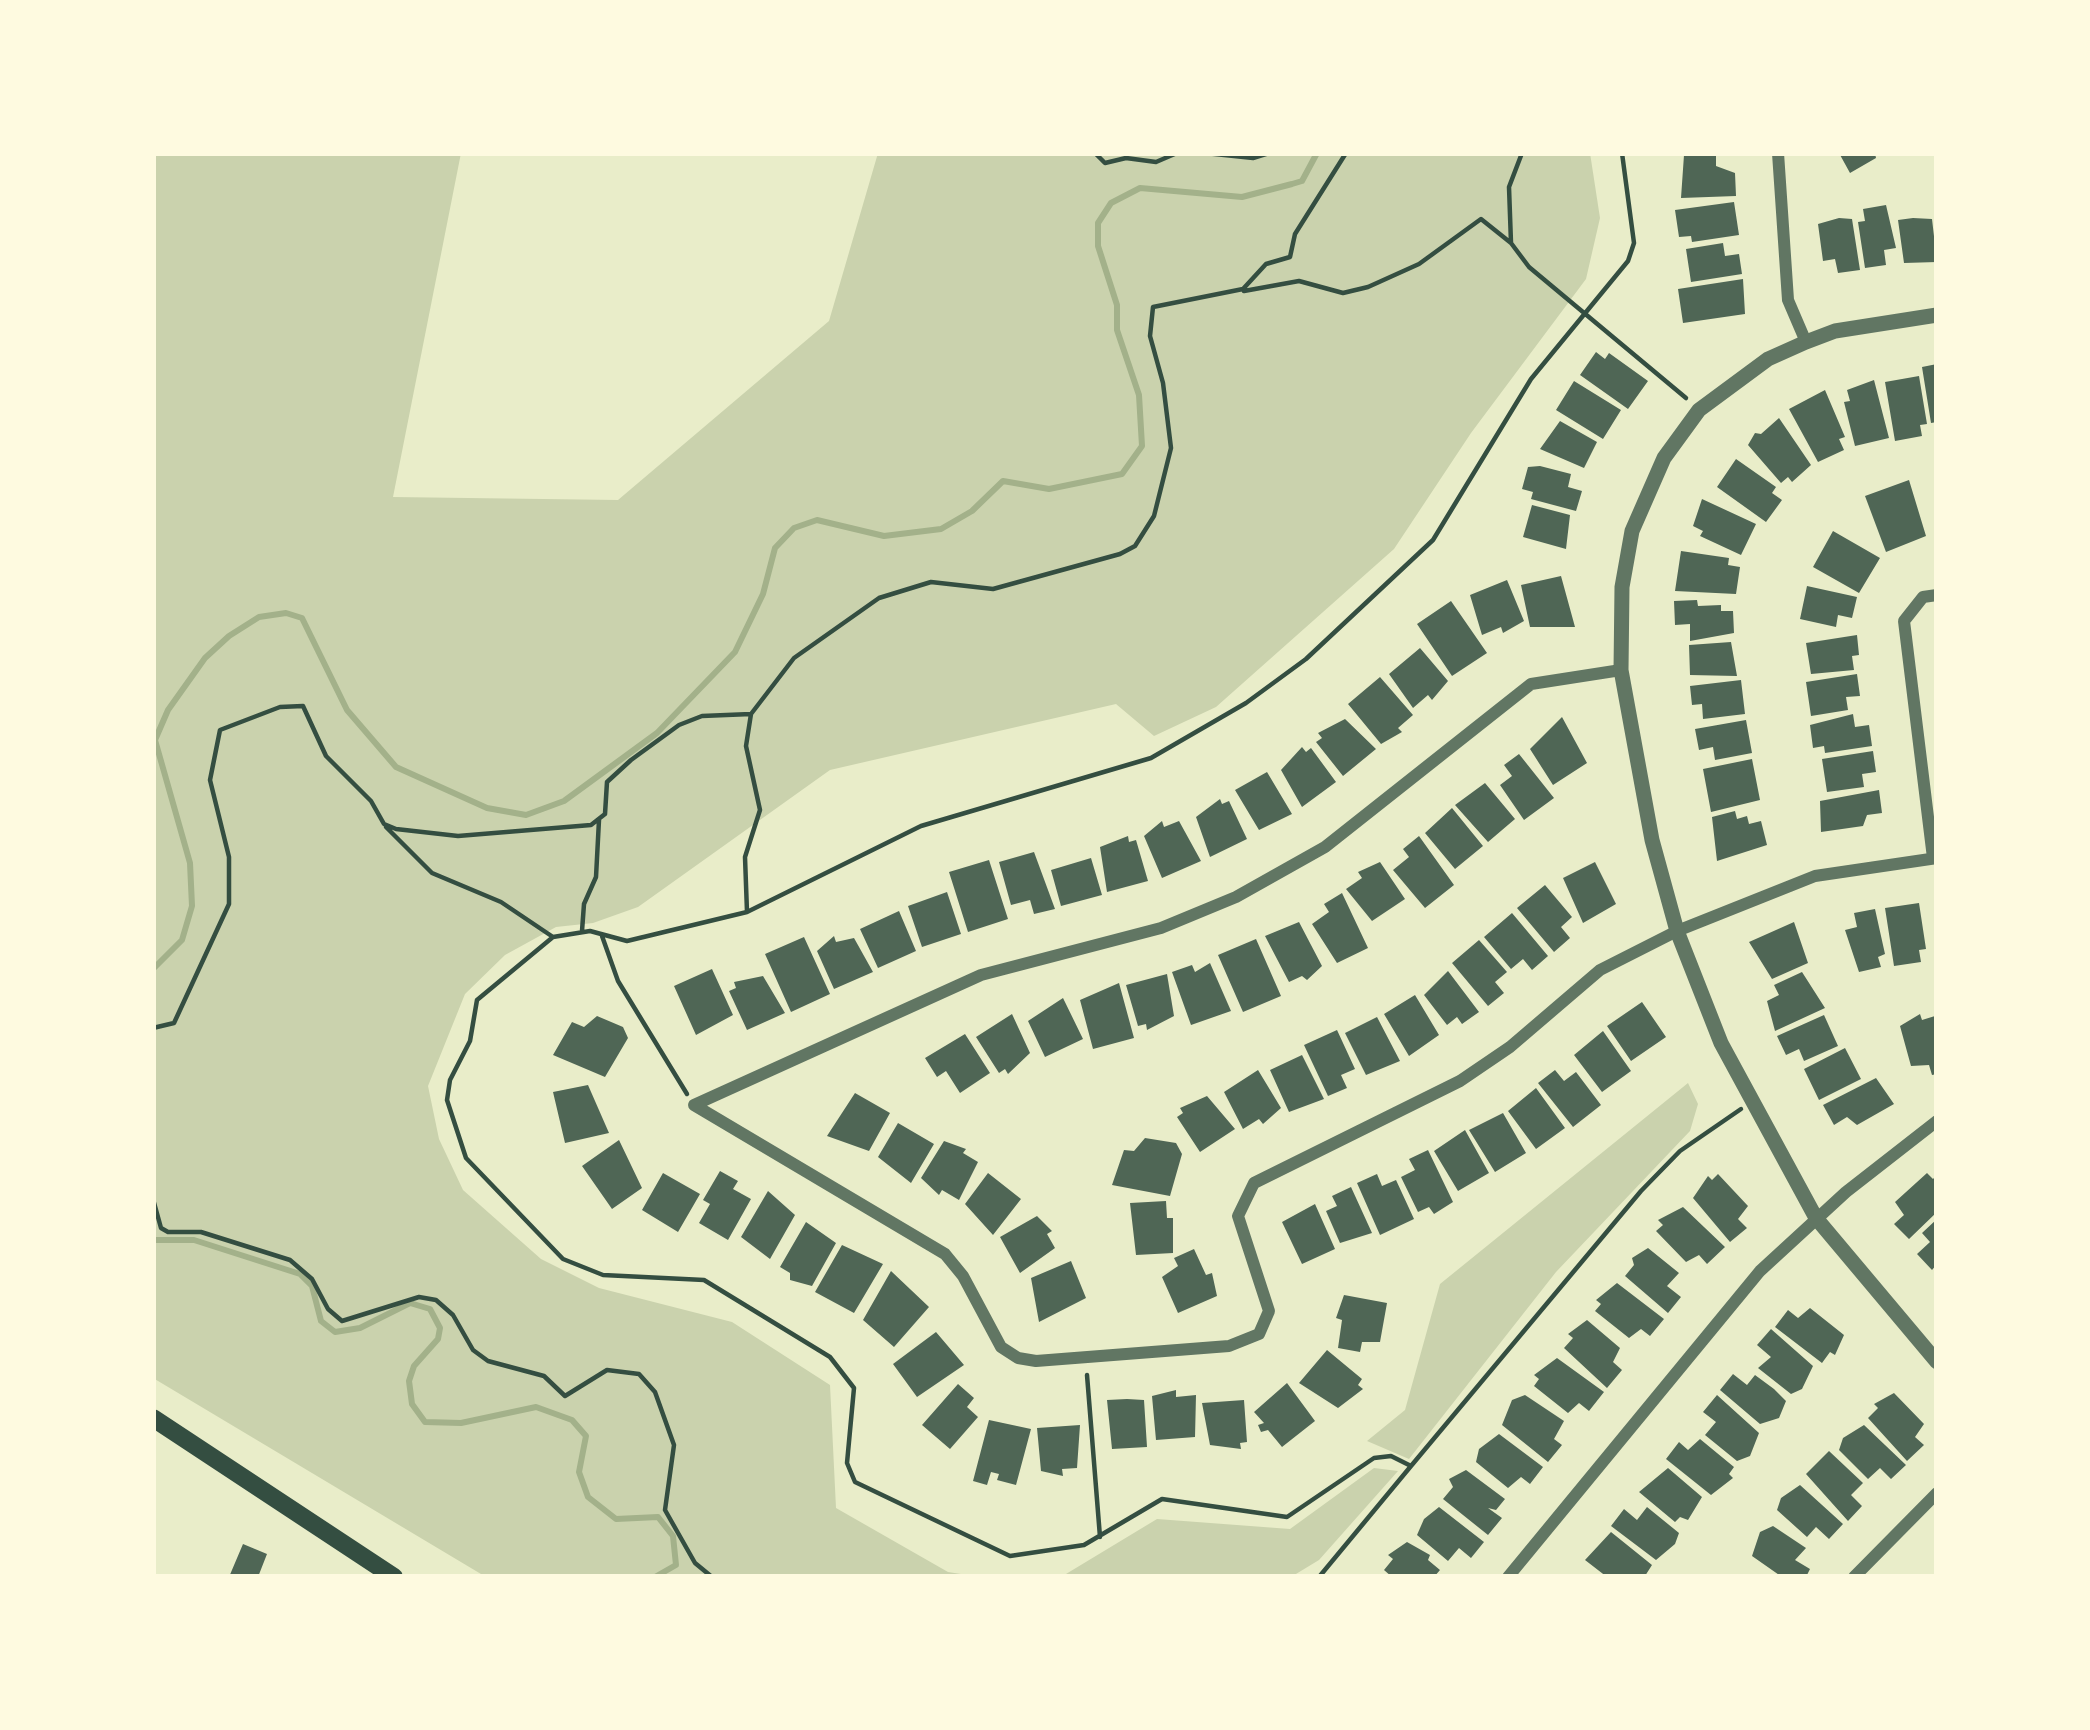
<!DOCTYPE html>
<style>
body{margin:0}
#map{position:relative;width:2090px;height:1730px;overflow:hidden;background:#e9edc9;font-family:Poppins,sans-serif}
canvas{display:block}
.frame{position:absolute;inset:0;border:156px solid #fefae0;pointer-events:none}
</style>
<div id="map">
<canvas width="2090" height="1730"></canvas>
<div class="frame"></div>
</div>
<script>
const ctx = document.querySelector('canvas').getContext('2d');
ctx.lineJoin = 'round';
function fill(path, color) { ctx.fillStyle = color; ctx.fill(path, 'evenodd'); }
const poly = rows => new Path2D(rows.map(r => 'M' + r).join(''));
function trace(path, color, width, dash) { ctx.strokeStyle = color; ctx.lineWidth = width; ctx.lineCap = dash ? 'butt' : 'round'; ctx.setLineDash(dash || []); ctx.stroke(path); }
const green = poly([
 [153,153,461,153,393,497,618,500,829,321,878,153,1590,153,1600,218,1586,279,1471,433,1394,549,1216,707,1154,736,1116,704,830,770,638,907,593,923,556,927,505,955,465,994,428,1086,439,1139,463,1190,541,1259,599,1288,732,1322,830,1385,836,1508,948,1572,980,1577,486,1577,153,1378],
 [1688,1083,1698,1104,1690,1131,1556,1272,1409,1459,1367,1441,1405,1410,1440,1284],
 [1374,1468,1398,1471,1319,1560,1291,1577,1061,1577,1157,1519,1290,1529]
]);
const stream = poly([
 [153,969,182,940,192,906,190,863,155,740,168,710,205,658,229,636,259,617,286,613,302,618,347,710,396,767,487,808,526,815,564,801,657,733,735,652,763,594,775,548,794,528,817,520,884,536,941,529,972,511,1003,481,1049,489,1122,474,1142,446,1139,395,1117,330,1117,305,1098,246,1098,223,1111,203,1140,188,1242,197,1292,184,1302,181,1317,153],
 [153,1240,194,1240,300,1274,312,1286,321,1321,335,1332,360,1328,410,1303,430,1309,440,1328,438,1339,414,1366,409,1381,412,1404,425,1422,461,1423,536,1407,572,1420,586,1436,579,1472,588,1497,616,1519,658,1517,673,1536,676,1565,655,1577]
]);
const building = poly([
 [1839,153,1875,153,1876,158,1850,173],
 [1716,154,1716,166,1735,173,1736,196,1681,198,1684,155],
 [1734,202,1739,235,1692,242,1691,236,1679,237,1675,210],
 [1886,205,1896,248,1884,250,1886,265,1865,268,1858,222,1865,221,1863,209],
 [1839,218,1852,219,1860,270,1838,273,1835,259,1823,261,1818,224],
 [1913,218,1932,219,1937,262,1904,263,1898,220],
 [1723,243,1725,256,1739,254,1742,274,1691,282,1686,249],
 [1743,279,1745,314,1683,323,1678,289],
 [1596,352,1605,359,1609,353,1648,381,1628,409,1580,375],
 [1937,364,1937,422,1931,423,1922,367],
 [1919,376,1927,424,1920,425,1922,436,1895,441,1885,382],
 [1874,380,1889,438,1855,446,1844,402,1850,401,1847,390],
 [1574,381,1621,410,1603,439,1556,410],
 [1825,390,1845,437,1839,439,1844,450,1818,462,1789,409],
 [1779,418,1811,465,1792,482,1788,477,1781,483,1748,445,1755,433,1761,434],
 [1560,421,1597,442,1584,468,1540,449],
 [1736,459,1776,487,1772,493,1782,500,1766,522,1717,487],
 [1540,466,1571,474,1568,487,1582,491,1576,511,1531,499,1533,492,1522,489,1528,467],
 [1909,480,1926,536,1886,552,1865,496],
 [1702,499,1756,524,1741,555,1700,536,1703,531,1693,526],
 [1532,505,1570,515,1566,549,1523,537],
 [1833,531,1880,558,1859,593,1813,567],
 [1681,551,1729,558,1728,565,1740,567,1736,594,1675,591],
 [1561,576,1575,627,1530,627,1521,585],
 [1507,580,1524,621,1503,633,1501,627,1482,635,1470,595],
 [1807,586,1857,597,1852,618,1838,615,1836,627,1800,619],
 [1697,600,1698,606,1721,605,1721,611,1733,611,1734,633,1690,641,1690,624,1675,625,1674,601],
 [1451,601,1487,653,1452,676,1417,624],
 [1857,635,1859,655,1852,656,1854,670,1811,674,1806,643],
 [1731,642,1737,676,1690,675,1689,645],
 [1420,648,1448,681,1432,700,1428,695,1413,708,1389,674],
 [1857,674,1860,696,1846,697,1848,710,1811,716,1806,682],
 [1380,677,1413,715,1398,728,1402,732,1381,744,1348,704],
 [1741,680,1745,714,1703,719,1702,704,1692,705,1690,686],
 [1853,714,1855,727,1869,725,1872,746,1825,753,1824,746,1813,748,1810,725],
 [1562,717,1587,763,1553,785,1530,749],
 [1345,719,1376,749,1343,776,1316,742,1322,738,1318,733],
 [1746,720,1752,753,1715,760,1713,747,1699,750,1695,729],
 [1302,747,1306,752,1311,748,1336,782,1302,807,1281,770],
 [1873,751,1876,772,1862,774,1864,787,1827,792,1822,759],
 [1519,754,1554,798,1524,820,1500,785,1512,776,1504,765],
 [1752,759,1760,800,1711,812,1703,769],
 [1267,772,1292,814,1259,830,1235,790],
 [1485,783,1515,819,1488,842,1455,805],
 [1879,790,1882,813,1867,815,1863,826,1821,832,1820,801],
 [1220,799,1222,804,1229,801,1247,839,1210,857,1196,817],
 [1452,808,1483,846,1455,869,1425,833],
 [1735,811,1737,819,1747,816,1749,824,1761,821,1767,845,1717,861,1712,817],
 [1162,821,1164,827,1179,821,1201,861,1162,878,1144,836],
 [1128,836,1129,842,1136,840,1148,881,1107,892,1100,847],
 [1419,836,1454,885,1425,908,1393,870,1409,857,1403,849],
 [1034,852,1055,909,1034,914,1030,900,1011,905,999,862],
 [1091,858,1102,895,1061,906,1051,870],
 [989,860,1008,919,968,932,949,872],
 [1380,862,1405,899,1372,921,1346,889,1362,878,1358,872],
 [1595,862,1616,904,1583,923,1563,878],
 [1545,885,1572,917,1561,927,1570,938,1554,952,1517,908],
 [947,892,961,934,922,947,908,906],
 [1342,893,1368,948,1337,963,1312,924,1329,912,1324,904],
 [1919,903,1926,949,1919,950,1921,962,1894,966,1885,908],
 [1875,909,1885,954,1878,957,1881,967,1859,972,1845,930,1857,927,1854,913],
 [899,911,916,951,878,968,860,929],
 [1512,913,1548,956,1532,970,1523,959,1511,969,1484,937],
 [1299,922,1322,966,1307,980,1302,976,1289,982,1265,936],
 [1794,922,1808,963,1772,979,1749,942],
 [834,936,836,942,854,938,873,972,834,989,817,951],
 [804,937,830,994,791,1012,765,954],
 [1256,939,1281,996,1243,1012,1218,955],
 [1479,940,1507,972,1495,982,1504,993,1488,1006,1452,963],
 [1210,963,1231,1011,1191,1025,1172,972,1192,965,1195,972],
 [712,969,733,1015,696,1035,674,986],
 [1448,971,1479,1012,1462,1024,1457,1017,1447,1025,1424,995],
 [1802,972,1825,1008,1775,1031,1767,1001,1779,995,1774,985],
 [1167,974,1174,1016,1147,1030,1146,1024,1138,1026,1126,985],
 [763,976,785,1013,747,1030,729,991,736,988,734,982],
 [1119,983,1134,1038,1093,1049,1080,1000],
 [1415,995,1439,1035,1409,1056,1384,1014],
 [1063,998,1083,1039,1045,1057,1028,1021],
 [1642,1002,1666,1037,1631,1061,1607,1026],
 [1012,1014,1030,1053,1008,1074,1005,1069,999,1073,976,1037],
 [1920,1014,1922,1020,1935,1016,1937,1024,1937,1074,1932,1075,1929,1065,1911,1066,1900,1026],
 [1824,1015,1838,1046,1804,1061,1799,1049,1786,1055,1777,1036],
 [597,1016,623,1027,628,1038,605,1077,553,1055,572,1022,584,1027],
 [1377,1017,1400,1061,1366,1075,1345,1033],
 [1337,1030,1355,1069,1341,1075,1347,1088,1328,1096,1304,1045],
 [1603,1031,1631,1071,1602,1092,1574,1055],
 [965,1034,990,1073,960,1093,946,1071,937,1077,925,1058],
 [1845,1048,1861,1079,1819,1100,1804,1069],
 [1302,1055,1324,1099,1289,1112,1270,1070],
 [1258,1070,1281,1108,1263,1124,1259,1119,1243,1129,1224,1092],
 [1555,1070,1564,1081,1576,1072,1601,1105,1573,1127,1538,1083],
 [1876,1078,1894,1104,1857,1125,1847,1117,1834,1125,1823,1105],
 [588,1085,609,1133,565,1143,553,1092],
 [1536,1088,1565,1128,1536,1149,1508,1111],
 [855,1093,890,1113,869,1151,827,1136],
 [1207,1096,1235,1129,1200,1152,1177,1117,1183,1113,1180,1108],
 [1503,1113,1526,1153,1495,1172,1469,1130],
 [898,1123,934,1144,911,1183,878,1157],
 [1465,1130,1489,1173,1458,1191,1434,1151],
 [1145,1138,1176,1143,1182,1154,1170,1196,1112,1185,1124,1150,1134,1151],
 [619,1140,642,1188,612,1209,582,1166],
 [944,1141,966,1149,963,1153,978,1162,959,1200,942,1190,939,1195,921,1178],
 [1428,1150,1453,1202,1434,1214,1429,1207,1418,1212,1401,1177,1415,1170,1409,1159],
 [720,1171,738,1181,733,1189,751,1199,728,1240,699,1223,710,1204,703,1200],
 [663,1173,700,1194,678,1232,642,1210],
 [988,1173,1021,1199,993,1235,965,1204],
 [1927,1173,1933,1179,1937,1175,1937,1212,1909,1239,1894,1224,1904,1215,1895,1202],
 [1377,1174,1382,1186,1396,1180,1414,1219,1380,1235,1357,1183],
 [1718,1174,1748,1206,1738,1219,1747,1228,1730,1242,1693,1198,1708,1176,1712,1180],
 [1351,1187,1372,1233,1340,1243,1326,1211,1337,1206,1332,1196],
 [768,1191,795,1215,770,1259,741,1237],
 [1166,1201,1167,1218,1173,1218,1173,1253,1136,1255,1130,1203],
 [1315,1204,1335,1249,1302,1264,1282,1222],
 [1683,1207,1725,1247,1707,1264,1699,1255,1686,1262,1656,1231,1663,1225,1658,1220],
 [1037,1216,1052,1231,1047,1234,1055,1248,1020,1273,1000,1237],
 [1937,1219,1937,1264,1932,1270,1917,1254,1930,1242,1922,1233],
 [806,1222,836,1243,812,1286,790,1280,790,1273,780,1267],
 [842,1245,883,1264,854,1313,815,1292],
 [1648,1248,1679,1273,1667,1286,1681,1297,1668,1313,1625,1276,1634,1265,1632,1258],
 [1194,1249,1206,1275,1212,1273,1217,1296,1178,1313,1162,1277,1178,1266,1174,1258],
 [1071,1261,1086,1298,1039,1322,1031,1278],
 [891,1271,929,1307,894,1347,863,1320],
 [1617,1283,1664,1319,1650,1336,1641,1329,1629,1338,1595,1311,1601,1304,1596,1300],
 [1344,1295,1387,1303,1380,1342,1362,1342,1360,1352,1338,1348,1342,1320,1336,1318],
 [1810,1308,1844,1335,1835,1355,1830,1352,1822,1363,1775,1327,1788,1310,1798,1318],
 [1587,1320,1620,1348,1613,1362,1622,1370,1607,1388,1564,1348,1573,1338,1568,1334],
 [1771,1329,1813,1366,1802,1389,1791,1394,1758,1368,1771,1357,1757,1345],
 [936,1332,964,1365,917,1397,893,1364],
 [1327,1350,1362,1379,1358,1385,1363,1389,1338,1408,1299,1383],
 [1557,1358,1604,1392,1589,1411,1579,1403,1568,1413,1534,1386,1539,1379,1534,1375],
 [1733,1374,1747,1385,1755,1375,1774,1389,1786,1401,1779,1418,1760,1424,1720,1390],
 [1287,1383,1315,1421,1282,1447,1268,1430,1261,1432,1258,1425,1264,1423,1254,1412],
 [958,1384,974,1398,967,1407,978,1417,950,1449,922,1425],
 [1176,1390,1176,1397,1196,1395,1195,1437,1156,1440,1152,1396],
 [1894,1393,1924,1424,1915,1437,1924,1445,1907,1461,1868,1418,1878,1408,1874,1404],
 [1525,1395,1564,1421,1554,1439,1562,1445,1548,1462,1502,1425,1512,1400],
 [1717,1395,1759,1433,1750,1456,1737,1461,1705,1435,1716,1422,1703,1412],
 [1127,1399,1144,1400,1147,1447,1112,1449,1107,1400],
 [1244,1400,1247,1442,1240,1443,1241,1449,1210,1445,1202,1403],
 [989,1420,1031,1429,1016,1485,997,1480,999,1474,991,1472,987,1485,973,1481],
 [1080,1425,1077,1468,1062,1469,1063,1476,1041,1471,1037,1428],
 [1864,1425,1906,1465,1891,1479,1880,1468,1868,1479,1839,1450,1843,1438],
 [1499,1434,1543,1467,1530,1484,1521,1477,1508,1488,1476,1462,1479,1449],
 [1700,1439,1734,1467,1729,1474,1733,1478,1711,1495,1666,1459,1679,1442,1688,1450],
 [1829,1451,1863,1483,1851,1495,1862,1506,1848,1521,1806,1474],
 [1668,1468,1702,1497,1688,1520,1680,1517,1675,1522,1639,1492],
 [1466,1470,1505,1499,1496,1510,1488,1508,1502,1518,1488,1535,1443,1499,1453,1487,1449,1479],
 [1800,1485,1843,1524,1829,1539,1816,1527,1807,1537,1777,1510,1781,1498],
 [1439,1507,1484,1542,1471,1558,1459,1548,1448,1561,1417,1535,1424,1519],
 [1647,1507,1679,1533,1675,1544,1656,1560,1611,1526,1624,1509,1637,1520],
 [1773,1526,1806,1548,1795,1560,1810,1569,1806,1577,1782,1577,1752,1556,1760,1532],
 [1611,1532,1652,1565,1645,1576,1607,1577,1585,1560],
 [1407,1542,1430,1555,1428,1560,1440,1570,1434,1577,1392,1577,1384,1570,1393,1559,1388,1555],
 [243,1544,267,1554,258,1577,229,1577]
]);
const path = poly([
 [1095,153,1105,163,1126,158,1156,162,1177,153],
 [1205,153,1253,158,1269,153],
 [1522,153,1509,187,1511,243,1529,267,1686,398],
 [1622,153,1634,243,1628,261,1531,379,1433,540,1306,659,1246,703,1151,758,921,826,747,912,627,941,590,931,553,937,477,1000,470,1041,450,1080,447,1100,466,1158,563,1259,603,1275,704,1280,830,1357,854,1388,847,1463,855,1482,1010,1556,1084,1545,1162,1499,1287,1517,1374,1458,1391,1456,1411,1466,1641,1191,1680,1151,1741,1109],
 [1244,291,1299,281,1343,293,1368,287,1419,264,1481,219,1511,243],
 [386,827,432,873,501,902,553,937],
 [747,912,745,857,760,810,746,746,751,714],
 [582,931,584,904,596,877,599,820],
 [602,936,618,981,687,1094],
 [153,1028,174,1023,229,904,229,857,210,780,220,730,280,707,303,706,326,756,371,801,384,824,396,829,458,836,591,825,605,814,607,782,631,760,679,725,702,716,751,714,794,658,879,598,931,582,993,589,1120,554,1135,546,1154,516,1171,448,1163,383,1150,336,1153,307,1243,289,1266,264,1290,257,1295,234,1346,153],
 [153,1199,161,1228,168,1232,201,1232,290,1260,312,1279,328,1309,342,1321,419,1297,436,1300,453,1315,473,1350,488,1361,544,1376,565,1396,607,1370,639,1374,655,1392,674,1445,665,1510,695,1563,712,1577],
 [1087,1375,1100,1537],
 [1319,1577,1411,1466]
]);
const minor = poly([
 [1778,153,1788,300,1806,342],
 [1621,670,1531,684,1325,847,1236,897,1161,928,981,975,694,1105,945,1254,963,1276,1001,1347,1018,1358,1036,1361,1229,1346,1259,1334,1269,1311,1238,1216,1254,1183,1460,1081,1510,1047,1600,970,1677,931,1815,876,1937,858],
 [1933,858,1904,621,1923,597,1937,595],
 [1508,1577,1760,1271,1846,1192,1937,1121],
 [1854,1577,1937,1493]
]);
const tertiary = poly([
 [1937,315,1835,331,1806,342,1768,359,1699,410,1664,458,1632,531,1622,587,1621,670,1652,840,1677,931,1721,1043,1816,1218,1937,1362]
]);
const secondary = poly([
 [153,1418,394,1577]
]);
fill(green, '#cad2ad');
trace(stream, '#a3b18a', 6);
fill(building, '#4f6655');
trace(path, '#344e41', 4.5);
trace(minor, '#617663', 12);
trace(tertiary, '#617663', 15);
trace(secondary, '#344e41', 18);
</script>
